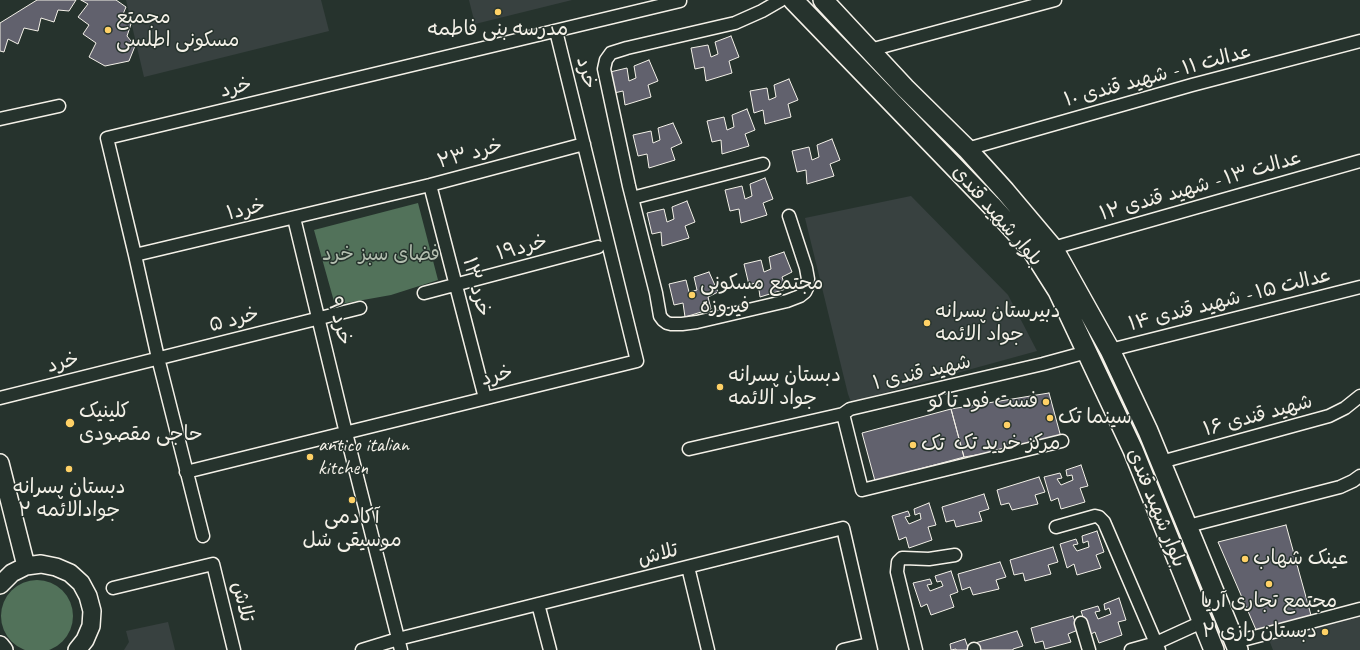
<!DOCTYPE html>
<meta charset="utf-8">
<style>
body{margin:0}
canvas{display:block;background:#26332d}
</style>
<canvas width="1360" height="650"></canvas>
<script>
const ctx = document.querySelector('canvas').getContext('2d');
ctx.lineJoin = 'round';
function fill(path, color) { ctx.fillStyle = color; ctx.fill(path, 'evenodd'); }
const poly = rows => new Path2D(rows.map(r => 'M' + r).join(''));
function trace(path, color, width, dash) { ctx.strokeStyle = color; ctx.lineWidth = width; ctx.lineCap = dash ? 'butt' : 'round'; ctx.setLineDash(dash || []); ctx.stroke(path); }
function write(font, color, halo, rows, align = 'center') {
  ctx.font = font + ' Caveat,"Playpen Sans Arabic",sans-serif'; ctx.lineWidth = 3; ctx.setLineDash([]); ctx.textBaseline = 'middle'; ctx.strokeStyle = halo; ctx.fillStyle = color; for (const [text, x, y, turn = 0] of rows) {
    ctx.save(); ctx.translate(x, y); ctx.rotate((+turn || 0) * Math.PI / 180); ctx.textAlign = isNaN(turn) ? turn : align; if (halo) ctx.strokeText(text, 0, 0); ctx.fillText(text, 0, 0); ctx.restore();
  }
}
const built = poly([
 [126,0,321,0,329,31,144,77],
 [469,0,572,0,475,24],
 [911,196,1008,295,1037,351,851,402,848,394,805,218],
 [1360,615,1360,650,1273,650,1268,637],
 [168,622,175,650,124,650,129,642,126,631]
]);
const green = poly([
 [418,203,438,280,391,295,335,305,314,230],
 '1 616a36 36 0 1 1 72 0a36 36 0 1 1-72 0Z'
]);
const building = poly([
 [37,0,76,0,69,11,58,10,54,22,41,18,38,31,24,28,18,44,8,39,4,52,0,51,0,23,37,0],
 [81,0,116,0,126,7,121,19,131,24,127,36,135,46,129,61,105,66,89,57,96,43,83,34,89,25,78,17,88,4,81,0],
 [731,36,739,57,729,61,732,73,706,81,704,67,695,69,691,48,708,45,711,57,718,54,715,42,731,36],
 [649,60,658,81,648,85,651,97,625,105,623,91,614,93,610,72,627,68,629,81,636,78,634,66,649,60],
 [789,79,798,100,788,104,791,117,765,124,763,110,754,113,750,91,767,88,769,100,776,97,774,85,789,79],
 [747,109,755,130,745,134,749,146,722,154,721,140,712,142,707,121,724,117,727,130,734,127,732,115,747,109],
 [673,123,682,143,671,148,675,160,649,168,647,154,638,156,633,135,651,131,653,143,660,140,658,128,673,123],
 [832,139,840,160,830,164,834,176,807,184,806,170,797,172,792,151,809,147,812,160,819,157,817,145,832,139],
 [765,178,773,199,763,203,767,215,741,223,739,209,730,211,725,190,742,186,745,199,752,196,750,184,765,178],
 [687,201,695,222,685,226,689,238,662,246,661,232,652,234,647,213,664,209,667,222,674,219,672,207,687,201],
 [784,252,792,272,782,277,786,289,760,297,758,282,749,285,744,264,761,260,764,272,771,269,769,257,784,252],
 [709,272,718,292,708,297,711,309,685,317,683,303,674,305,669,284,686,280,689,292,697,290,694,277,709,272],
 [1049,393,1062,441,964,457,951,409,1049,393],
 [951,409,964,457,875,481,862,433,951,409],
 [1081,465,1088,486,1080,488,1085,502,1061,509,1058,498,1051,501,1044,477,1060,473,1062,478,1057,479,1061,485,1073,480,1072,475,1067,476,1066,470,1081,465],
 [1039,477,1045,492,1035,495,1038,504,1012,510,1009,503,1001,505,997,490,1039,477],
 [984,494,989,509,979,512,982,521,956,527,954,520,946,522,942,507,984,494],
 [929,503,936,525,928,527,932,540,909,548,906,537,899,540,892,516,908,511,910,516,905,517,909,524,921,519,920,513,915,515,914,509,929,503],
 [1286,525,1314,626,1260,639,1218,542,1286,525],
 [1097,531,1104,552,1096,555,1101,568,1077,575,1074,564,1067,568,1060,544,1076,539,1078,544,1073,545,1077,551,1089,547,1088,541,1083,543,1082,536,1097,531],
 [1053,547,1058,562,1048,565,1051,574,1025,581,1023,573,1014,575,1010,560,1053,547],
 [1000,562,1006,577,996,580,999,589,973,595,970,587,962,590,958,574,1000,562],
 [951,571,958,592,950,595,954,607,931,615,927,604,921,607,913,583,930,579,932,584,927,585,930,591,943,586,941,581,937,582,935,576,951,571],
 [1119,598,1126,620,1118,622,1122,635,1099,643,1095,632,1089,635,1081,611,1098,606,1100,611,1095,612,1098,619,1111,614,1109,608,1105,610,1104,604,1119,598],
 [1073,616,1078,630,1068,634,1071,642,1045,649,1043,641,1035,643,1031,628,1073,616],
 [1017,631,1023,646,1013,649,1013,650,977,650,975,643,1017,631],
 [965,639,969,650,956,650,956,649,951,650,950,644,965,639]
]);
const street = poly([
 [781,0,762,11,735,23,627,48,611,53,606,60,604,69,629,186,656,293,660,316,663,320,667,323,671,324,682,324,697,322,787,301,800,296,805,292,807,288,808,279,806,268,789,216],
 [870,50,1055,0],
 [0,119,59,106],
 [967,149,1192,85,1360,41],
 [430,185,485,398],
 [632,198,763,164],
 [294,218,346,433,401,650],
 [1053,248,1360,161],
 [135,255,430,185,584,144],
 [424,293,598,247],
 [1110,350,1360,287],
 [0,398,360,308],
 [1062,441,862,490,843,414,850,409,1043,364,1087,352],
 [689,449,843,414],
 [1161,462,1329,416,1345,408,1360,396],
 [186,472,637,361,556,31],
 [1188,526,1340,487,1353,481,1360,476],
 [1056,527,1095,516,1099,517,1104,522,1159,650],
 [203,536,158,358,135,255,107,138,680,1],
 [688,567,708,650],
 [113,588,213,564,234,650],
 [538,604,550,650],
 [1081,623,1089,650],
 [1235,642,1360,609],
 [974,649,974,650],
 [362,650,398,639,843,528,871,650],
 [843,650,869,644],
 [916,650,897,572,898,562,902,558,904,558,929,559,955,555],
 [1131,650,1156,643,1202,622]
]);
const secondary = poly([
 [0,463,26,566],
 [0,585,12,573,26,566,41,564,56,567,70,573,81,583,88,596,92,611,91,626,85,640,77,650],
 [0,645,4,650]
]);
const primary = poly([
 [793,0,991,205,1032,250,1058,291,1133,450,1214,650],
 [823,0,905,88,967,149,1005,191,1053,248,1110,350,1148,431,1238,650]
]);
const markers = [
 [498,12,4,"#ffd166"],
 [108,30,4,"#ffd166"],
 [692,295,4,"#ffd166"],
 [927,323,4,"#ffd166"],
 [720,387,4,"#ffd166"],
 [1046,402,4,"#ffd166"],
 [1050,418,4,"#ffd166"],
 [70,423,5,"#ffd166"],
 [1007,425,4,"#ffd166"],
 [913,445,4,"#ffd166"],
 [310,457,4,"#ffd166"],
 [69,469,4,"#ffd166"],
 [352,500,4,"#ffd166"],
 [1245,559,4,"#ffd166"],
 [1269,584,4,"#ffd166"],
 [1325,632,4,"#ffd166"]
];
const poiNames = [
 ["مجمتع",116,18],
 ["مسکونی اطلسی",116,41],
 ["مدرسه بنی فاطمه",498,30,"center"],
 ["مجتمع مسکونی",700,284],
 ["فیروزه",700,307],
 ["دبیرستان پسرانه",935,312],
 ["جواد الائمه",935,335],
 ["دبستان پسرانه",728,376],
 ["جواد الائمه",728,399],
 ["فست فود تاکو",1038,402,"right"],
 ["کلینیک",79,412],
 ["حاجی مقصودی",79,435],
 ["سینما تک",1058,418],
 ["مرکز خرید تک",1007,444,"center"],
 ["تک",921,445],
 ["antico italian",318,446],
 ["kitchen",318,469],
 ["دبستان پسرانه",69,488,"center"],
 ["جوادالائمه ۲",69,511,"center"],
 ["آکادمی",352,518,"center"],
 ["موسیقی سُل",352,541,"center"],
 ["عینک شهاب",1253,559],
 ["مجتمع تجاری آریا",1269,602,"center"],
 ["دبستان رازی ۲",1317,632,"right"]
];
const streetNames = [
 ["خرد",586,73,76],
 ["عدالت ۱۱ - شهید قندی ۱۰",1158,76,-15],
 ["خرد",236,88,-13],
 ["خرد ۲۳",470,154,-15],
 ["عدالت ۱۳ - شهید قندی ۱۲",1201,186,-16],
 ["خرد۱",246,210,-13],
 ["بلوار شهید قندی",997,216,49],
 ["خرد۱۹",522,248,-15],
 ["خرد ۱۳",476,287,75],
 ["عدالت ۱۵ - شهید قندی ۱۴",1230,300,-14],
 ["خرد ۵",234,320,-14],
 ["خرد ۹",339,321,76],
 ["خرد",63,363,-14],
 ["شهيد قندی ۱",922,373,-13],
 ["خرد",497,376,-14],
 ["شهید قندی ۱۶",1258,416,-15],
 ["بلوار شهید قندی",1156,508,68],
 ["تلاش",658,555,-14],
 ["تلاش",242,602,76]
];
const parkNames = [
 ["فضای سبز خرد",381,255]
];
fill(built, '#384140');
fill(green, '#52725a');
fill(building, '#61616d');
trace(building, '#f4f1e8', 1);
trace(street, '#f4f1e8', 15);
trace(secondary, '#f4f1e8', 20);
trace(primary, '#f4f1e8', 22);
trace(street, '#26332d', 12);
trace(secondary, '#26332d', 17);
trace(primary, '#26332d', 19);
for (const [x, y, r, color] of markers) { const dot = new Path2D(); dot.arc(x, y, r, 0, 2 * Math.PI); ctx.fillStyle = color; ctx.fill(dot); trace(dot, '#26332d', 1.5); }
write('20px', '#f4f1e8', '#26332d', poiNames, 'left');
write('20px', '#f4f1e8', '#26332d', streetNames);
write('20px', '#b3beaf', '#26332d', parkNames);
</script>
